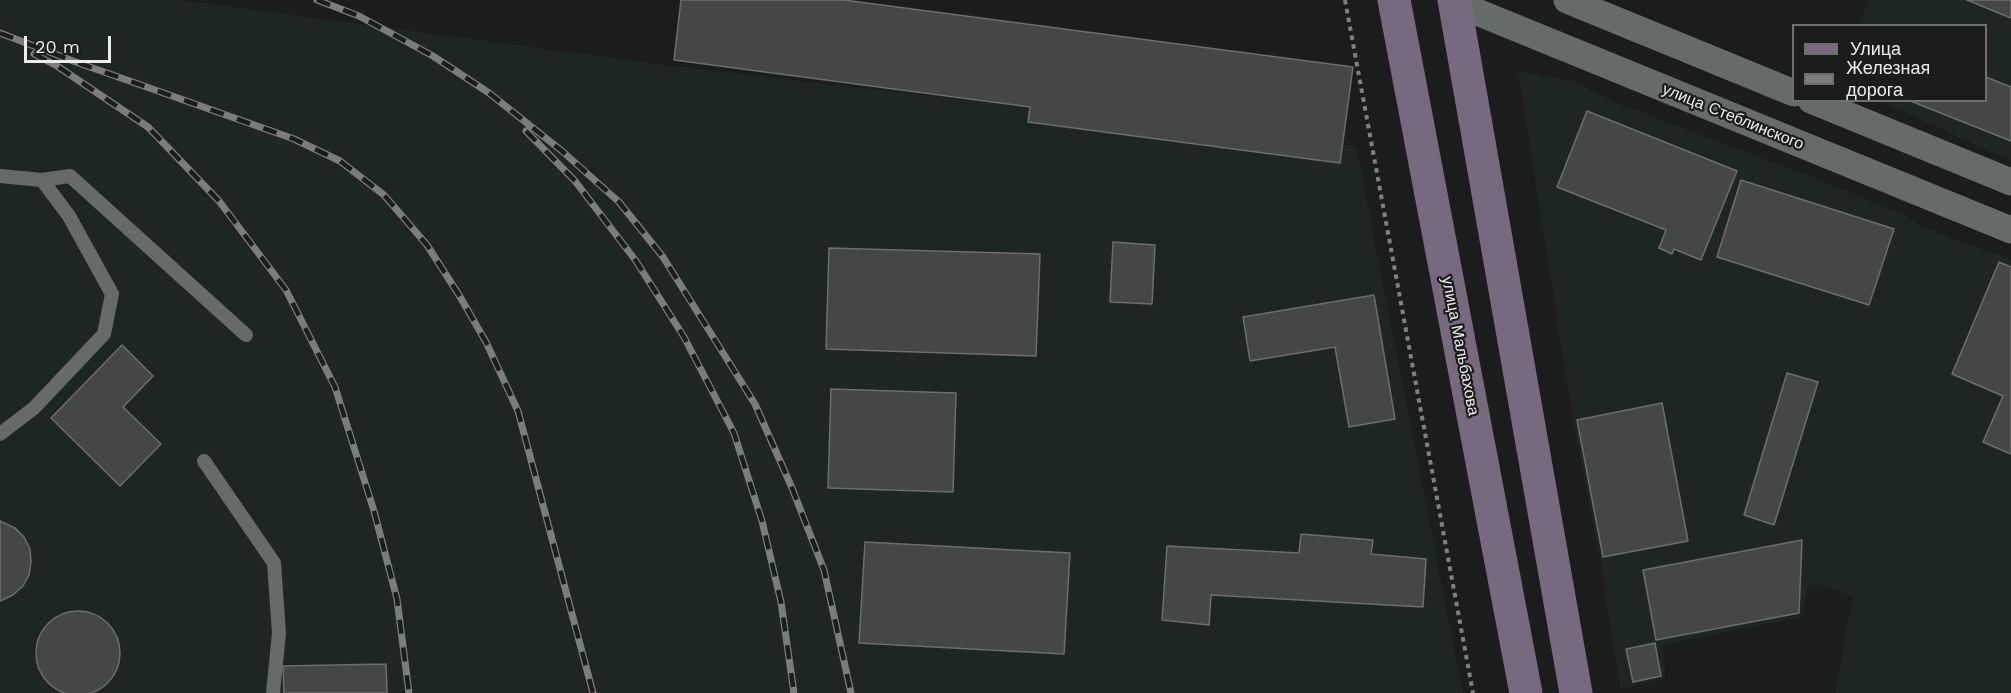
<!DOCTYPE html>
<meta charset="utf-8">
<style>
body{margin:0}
#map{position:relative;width:2011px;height:693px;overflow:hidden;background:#1b1d1c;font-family:"Work Sans",sans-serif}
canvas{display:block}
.legend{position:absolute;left:1792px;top:24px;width:195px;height:78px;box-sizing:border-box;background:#1b1d1c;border:2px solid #6e706f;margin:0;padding:8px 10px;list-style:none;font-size:18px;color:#ebedec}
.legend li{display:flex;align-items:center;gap:12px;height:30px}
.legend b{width:30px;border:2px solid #6e706f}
.scale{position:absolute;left:24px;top:36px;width:87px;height:27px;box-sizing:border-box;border:3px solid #ebedec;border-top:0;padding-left:8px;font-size:18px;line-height:21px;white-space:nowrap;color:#ebedec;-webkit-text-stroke:4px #1b1d1c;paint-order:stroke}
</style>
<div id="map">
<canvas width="2011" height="693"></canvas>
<ul class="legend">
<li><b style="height:8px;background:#776a7f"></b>Улица</li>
<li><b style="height:8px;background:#7b7d7c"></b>Железная дорога</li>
</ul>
<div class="scale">20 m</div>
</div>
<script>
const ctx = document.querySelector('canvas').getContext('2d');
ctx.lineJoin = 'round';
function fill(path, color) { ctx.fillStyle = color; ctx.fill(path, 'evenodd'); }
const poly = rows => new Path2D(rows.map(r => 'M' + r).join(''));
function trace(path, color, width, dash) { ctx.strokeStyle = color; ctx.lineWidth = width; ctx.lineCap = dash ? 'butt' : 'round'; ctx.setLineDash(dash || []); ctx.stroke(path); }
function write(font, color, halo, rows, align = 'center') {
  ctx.font = font + ' "Work Sans",sans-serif'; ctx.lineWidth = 4.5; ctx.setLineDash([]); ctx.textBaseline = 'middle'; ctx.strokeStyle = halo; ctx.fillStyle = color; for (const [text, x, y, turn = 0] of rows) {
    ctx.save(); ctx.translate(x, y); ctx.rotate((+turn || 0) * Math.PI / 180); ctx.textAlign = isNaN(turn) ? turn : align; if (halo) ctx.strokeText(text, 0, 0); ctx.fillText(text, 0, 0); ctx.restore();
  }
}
const built = poly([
 [0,0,181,0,666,65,1356,146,1463,693,0,693],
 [1869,0,2011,0,2011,161,1880,101,1986,100,1986,26,1858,26],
 [1518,71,1572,81,1622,105,1812,177,1904,215,1923,227,2011,260,2011,693,1835,693,1853,596,1817,584,1807,586,1803,617,1663,645,1665,678,1620,689,1600,558,1573,420]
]);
const building = poly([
 [681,0,844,0,1353,67,1340,163,1028,122,1030,107,674,60,681,0],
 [1967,0,2011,0,2011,18,1967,0],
 [1986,77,2011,87,2011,141,1908,100,1986,100,1986,77],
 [1587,111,1737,171,1701,260,1674,249,1672,254,1659,248,1666,230,1557,187,1587,111],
 [1741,180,1894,229,1869,305,1717,257,1741,180],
 [1113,242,1155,245,1152,304,1110,302,1113,242],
 [829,248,1040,254,1036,356,826,349,829,248],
 [1999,262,2011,267,2011,454,1983,442,2003,396,1952,374,1999,262],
 [1374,295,1395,419,1349,427,1335,347,1250,361,1243,317,1374,295],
 [122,345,153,376,123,407,161,444,120,486,51,418,122,345],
 [1787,373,1818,382,1774,525,1744,515,1787,373],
 [831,389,956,393,953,492,828,488,831,389],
 [1662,403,1688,541,1603,557,1577,420,1662,403],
 [0,521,15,528,24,537,30,549,31,562,29,575,23,586,13,595,0,601,0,521],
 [1301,534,1373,540,1371,554,1426,559,1423,607,1211,595,1209,625,1162,620,1167,546,1299,553,1301,534],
 [1802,540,1799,613,1656,640,1643,570,1802,540],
 [865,542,1070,553,1064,654,859,643,865,542],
 '36 653a42 42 0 1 1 84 0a42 42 0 1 1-84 0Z',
 [1655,643,1661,676,1633,682,1626,649,1655,643],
 [386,664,387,693,284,693,283,666,386,664]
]);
const path = poly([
 [1345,0,1473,693]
]);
const lane = poly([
 [0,176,42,180,69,216,112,294,104,334,34,408,0,434],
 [42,180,70,176,246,335],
 [204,461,274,563,279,633,273,693]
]);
const street = poly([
 [1567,0,1794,93],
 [1455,3,2011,230],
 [1811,100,2011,182]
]);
const secondary = poly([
 [1394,0,1526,693],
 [1454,0,1576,693]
]);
const rail = poly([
 [317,0,359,16,433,56,489,93,562,151,619,202,663,257,755,404,792,488,824,570,851,693],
 [0,33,73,61,294,139,340,161,384,195,427,245,459,295,486,342,518,411,593,693],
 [34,54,57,66,148,127,219,201,286,290,335,387,374,511,397,599,409,693],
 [526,131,575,181,636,261,684,337,734,433,762,521,781,602,794,693]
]);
const streetNames = [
 ["улица Стеблинского",1733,117,22],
 ["улица Мальбахова",1460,346,79]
];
fill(built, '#1e2622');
fill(building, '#444746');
trace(building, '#6b6e6c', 1.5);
trace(path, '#7f8180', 4, [4.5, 4.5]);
trace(lane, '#666a68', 14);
trace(street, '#666a68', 27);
trace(secondary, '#776a7f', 33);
trace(rail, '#7b7d7c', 7);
trace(rail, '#1b1d1c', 4.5, [14]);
write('16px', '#ebedec', '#1b1d1c', streetNames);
</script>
